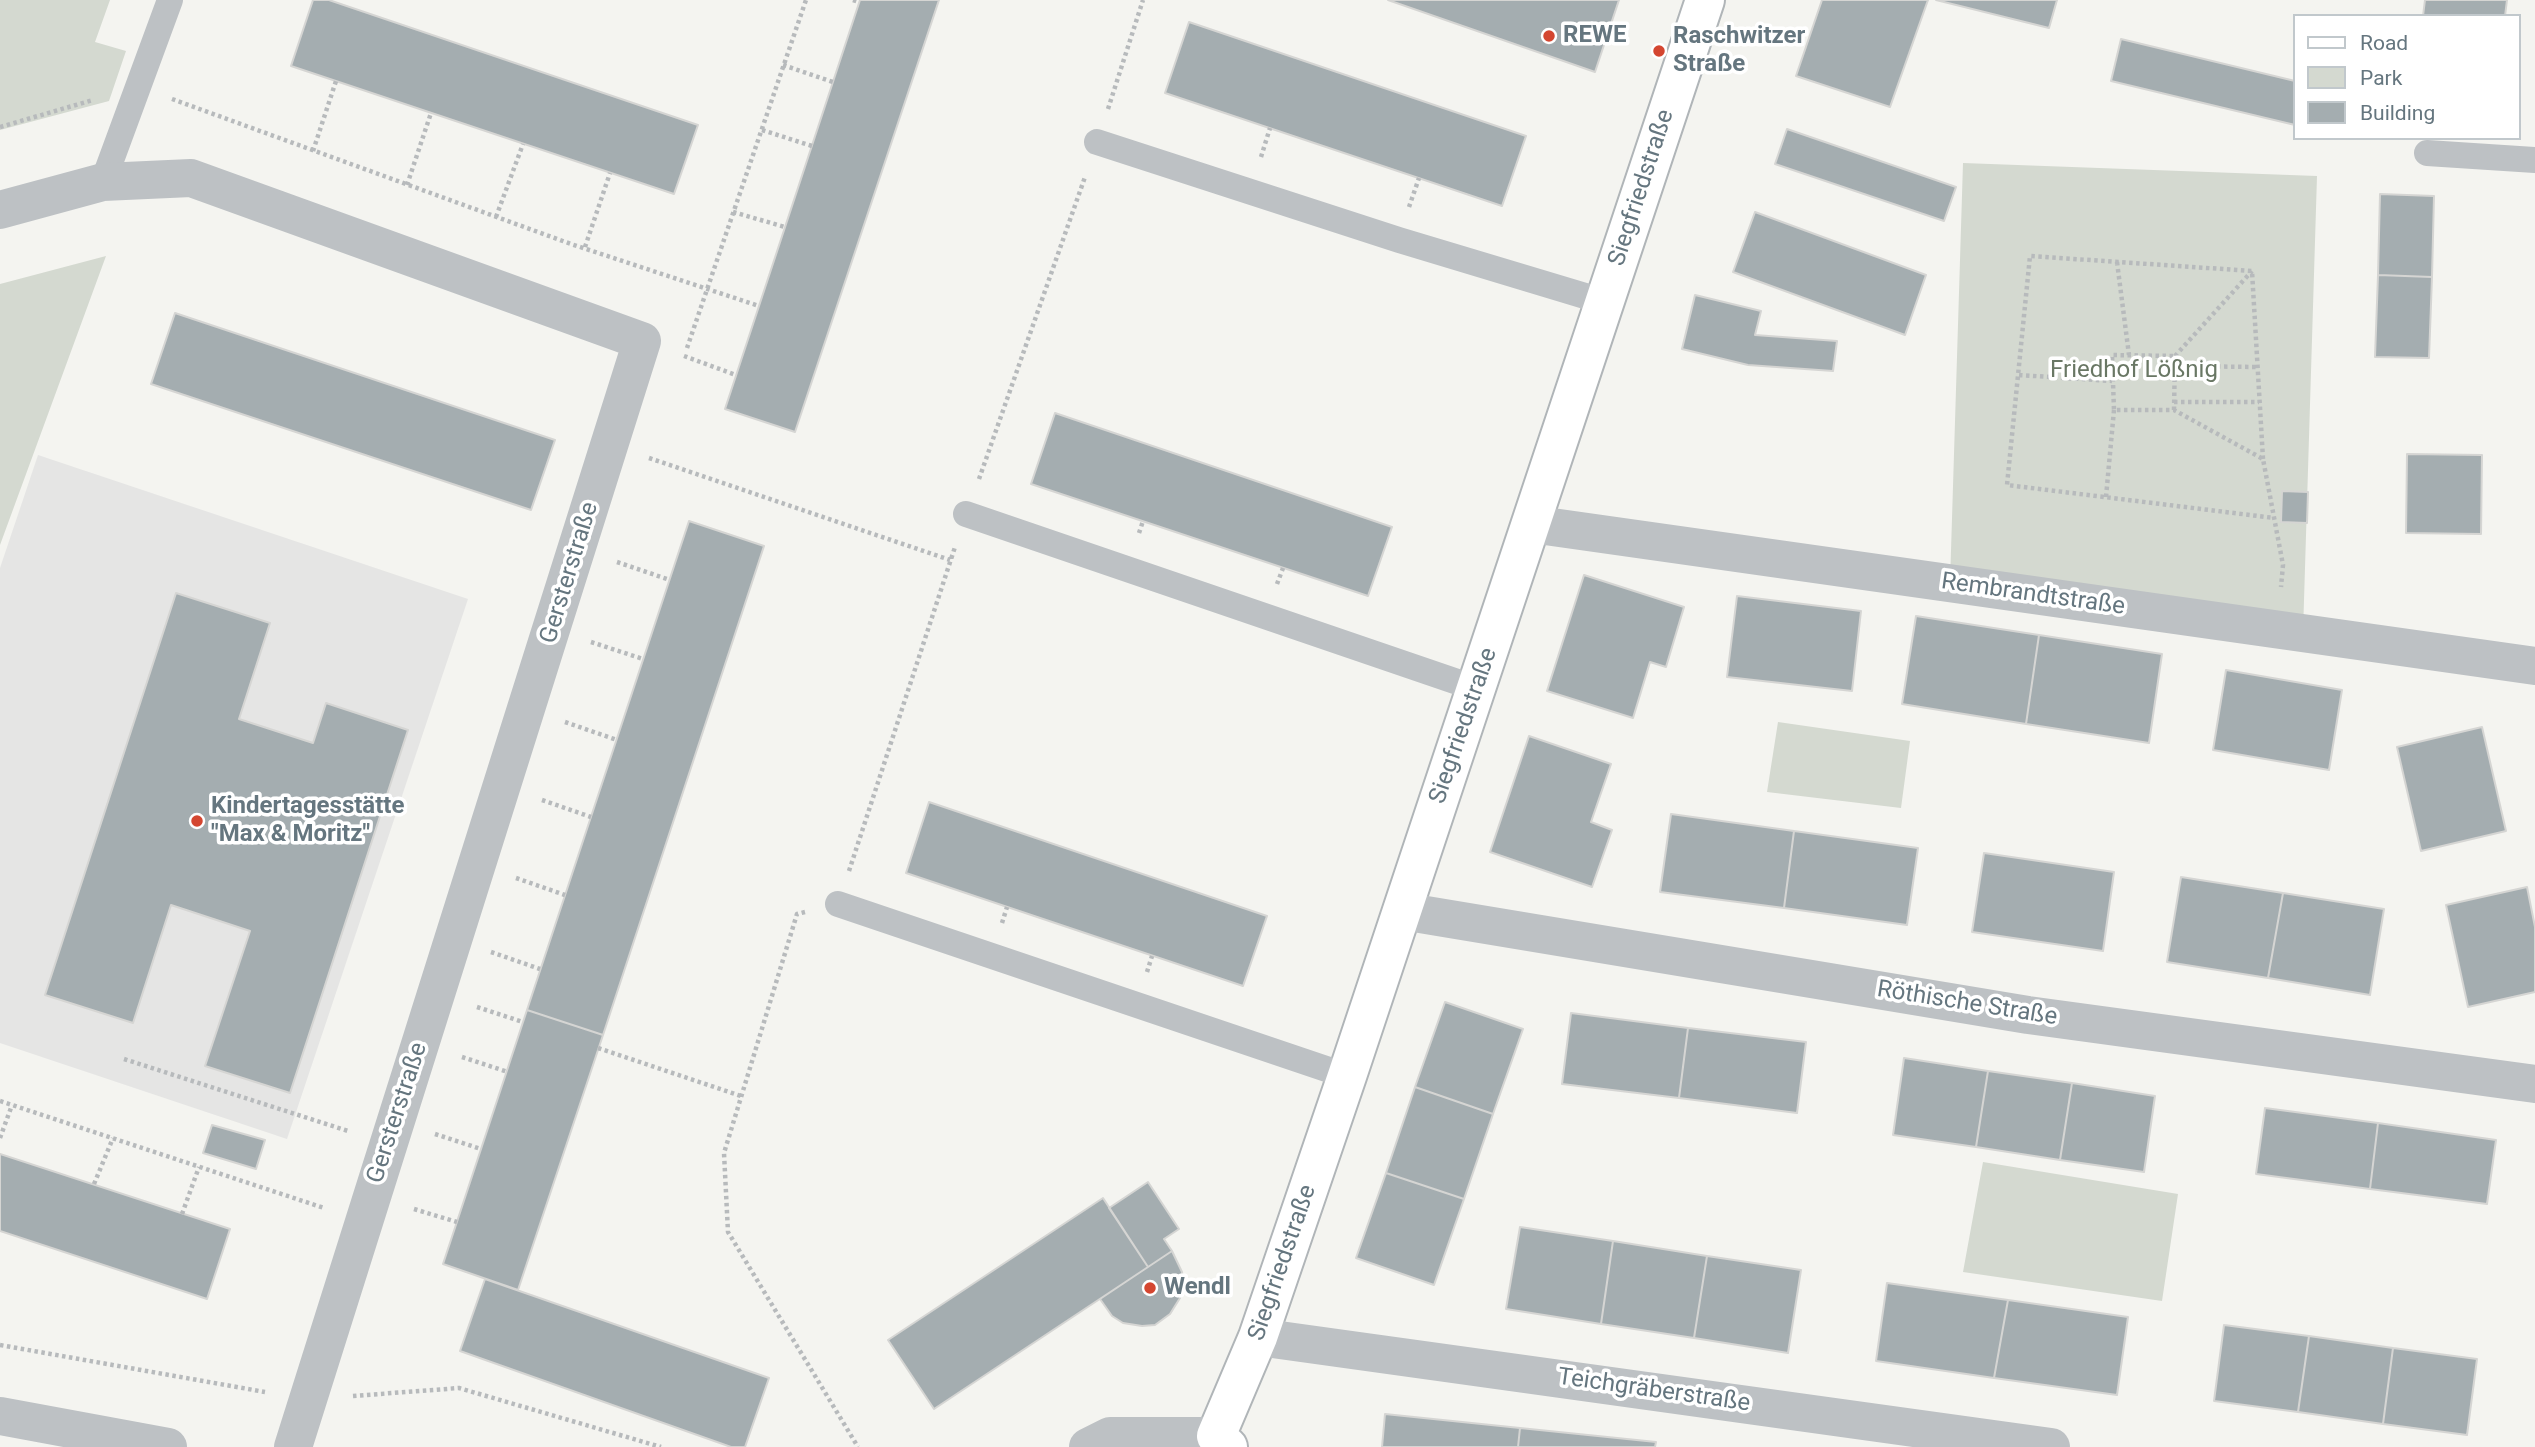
<!DOCTYPE html>
<meta charset="utf-8">
<style>
body{margin:0}
#map{position:relative;width:2535px;height:1447px;overflow:hidden;background:#f4f4f0;font-family:Roboto,sans-serif}
canvas{display:block}
.legend{position:absolute;left:2293px;top:14px;width:228px;height:126px;box-sizing:border-box;background:#fff;border:2px solid #c1c8cc;margin:0;padding:9px 12px;list-style:none;font-size:21px;color:#65767f}
.legend li{display:flex;align-items:center;gap:14px;height:35px}
.legend b{width:35px;border:2px solid #c1c8cc}
</style>
<div id="map">
<canvas width="2535" height="1447"></canvas>
<ul class="legend">
<li><b style="height:9px;background:#fff"></b>Road</li>
<li><b style="height:19px;background:#d4d9d0"></b>Park</li>
<li><b style="height:19px;background:#a4adb0"></b>Building</li>
</ul>
</div>
<script>
const ctx = document.querySelector('canvas').getContext('2d');
ctx.lineJoin = 'round';
function fill(path, color) { ctx.fillStyle = color; ctx.fill(path, 'evenodd'); }
const poly = rows => new Path2D(rows.map(r => 'M' + r).join(''));
function trace(path, color, width, dash) { ctx.strokeStyle = color; ctx.lineWidth = width; ctx.lineCap = dash ? 'butt' : 'round'; ctx.setLineDash(dash || []); ctx.stroke(path); }
function write(font, color, halo, rows, align = 'center') {
  ctx.font = font + ' Roboto,sans-serif'; ctx.lineWidth = 7; ctx.setLineDash([]); ctx.textBaseline = 'middle'; ctx.strokeStyle = halo; ctx.fillStyle = color; for (const [text, x, y, turn = 0] of rows) {
    ctx.save(); ctx.translate(x, y); ctx.rotate((+turn || 0) * Math.PI / 180); ctx.textAlign = isNaN(turn) ? turn : align; if (halo) ctx.strokeText(text, 0, 0); ctx.fillText(text, 0, 0); ctx.restore();
  }
}
const built = poly([
 [38,455,468,599,287,1139,0,1043,0,568]
]);
const green = poly([
 [0,0,110,0,95,42,126,51,109,101,0,130],
 [1963,163,2317,176,2303,633,1950,583],
 [106,256,0,545,0,284],
 [1778,722,1910,741,1901,808,1767,792],
 [1983,1162,2178,1194,2162,1301,1963,1272]
]);
const building = poly([
 [313,0,329,0,698,125,674,194,291,66,313,0],
 [860,0,939,0,795,432,725,409,860,0],
 [1388,0,1619,0,1595,72,1388,0],
 [1822,0,1928,0,1890,107,1796,76,1822,0],
 [1936,0,2057,0,2049,28,1936,0],
 [2425,0,2507,0,2505,16,2423,16,2425,0],
 [1189,22,1526,136,1502,206,1165,93,1189,22],
 [2121,39,2295,81,2295,125,2111,81,2121,39],
 [1787,129,1956,187,1944,221,1775,164,1787,129],
 [2380,194,2434,196,2432,277,2378,275,2380,194],
 [1755,212,1926,275,1905,335,1733,272,1755,212],
 [2378,275,2432,277,2429,358,2375,357,2378,275],
 [1695,295,1761,311,1755,335,1837,341,1833,371,1748,365,1682,349,1695,295],
 [175,313,555,440,531,510,151,384,175,313],
 [1055,413,1392,527,1368,596,1031,484,1055,413],
 [2407,454,2482,455,2481,534,2406,533,2407,454],
 [2282,491,2308,492,2307,523,2281,522,2282,491],
 [689,521,764,546,603,1035,527,1010,689,521],
 [1584,575,1684,607,1666,667,1650,662,1633,718,1547,691,1584,575],
 [176,593,270,623,239,719,313,743,326,703,408,730,290,1093,205,1066,250,931,171,905,133,1023,45,995,176,593],
 [1737,596,1861,611,1852,691,1727,677,1737,596],
 [1916,616,2039,635,2026,724,1902,704,1916,616],
 [2039,635,2162,654,2149,743,2026,724,2039,635],
 [2226,670,2342,690,2329,770,2213,750,2226,670],
 [2482,727,2506,831,2421,851,2397,747,2482,727],
 [1529,736,1611,764,1591,822,1612,830,1592,887,1490,852,1529,736],
 [929,802,1267,916,1243,986,906,873,929,802],
 [1671,814,1794,831,1784,908,1660,892,1671,814],
 [1794,831,1918,848,1907,925,1784,908,1794,831],
 [1984,853,2114,872,2103,951,1972,932,1984,853],
 [2181,877,2283,893,2268,978,2167,962,2181,877],
 [2527,887,2535,927,2535,992,2468,1007,2446,905,2527,887],
 [2283,893,2384,909,2370,995,2268,978,2283,893],
 [1445,1002,1523,1029,1493,1114,1415,1087,1445,1002],
 [527,1010,603,1035,518,1290,443,1264,527,1010],
 [1571,1013,1688,1028,1679,1098,1562,1084,1571,1013],
 [1688,1028,1806,1042,1797,1113,1679,1098,1688,1028],
 [1904,1058,1988,1071,1976,1147,1893,1135,1904,1058],
 [1988,1071,2072,1083,2060,1160,1976,1147,1988,1071],
 [2072,1083,2155,1096,2144,1172,2060,1160,2072,1083],
 [1415,1087,1493,1114,1464,1199,1386,1173,1415,1087],
 [2265,1108,2378,1123,2370,1189,2256,1174,2265,1108],
 [2378,1123,2496,1140,2487,1204,2370,1189,2378,1123],
 [212,1125,265,1140,256,1169,203,1153,212,1125],
 [0,1154,230,1229,207,1299,0,1231,0,1154],
 [1386,1173,1464,1199,1434,1285,1356,1258,1386,1173],
 [1148,1182,1179,1229,1164,1239,1172,1251,1148,1267,1109,1208,1148,1182],
 [1103,1198,1148,1267,934,1409,888,1340,1103,1198],
 [1520,1227,1613,1241,1601,1324,1506,1309,1520,1227],
 [1613,1241,1707,1256,1694,1338,1601,1324,1613,1241],
 [1172,1251,1182,1272,1184,1285,1180,1298,1170,1314,1155,1325,1142,1326,1123,1323,1112,1316,1100,1299,1172,1251],
 [1707,1256,1801,1270,1788,1353,1694,1338,1707,1256],
 [485,1279,769,1378,745,1447,731,1447,460,1351,485,1279],
 [1887,1283,2008,1300,1994,1378,1876,1361,1887,1283],
 [2008,1300,2128,1317,2117,1395,1994,1378,2008,1300],
 [2224,1325,2309,1336,2298,1412,2214,1401,2224,1325],
 [2309,1336,2393,1348,2383,1424,2298,1412,2309,1336],
 [2393,1348,2477,1359,2467,1435,2383,1424,2393,1348],
 [1385,1414,1520,1428,1518,1447,1382,1447,1385,1414],
 [1520,1428,1656,1442,1655,1447,1518,1447,1520,1428]
]);
const path = poly([
 [853,0,859,2],
 [783,65,833,82],
 [172,99,571,244,759,306],
 [1108,109,1143,0],
 [0,127,93,100],
 [762,130,812,146],
 [313,151,336,81],
 [1261,157,1270,128],
 [407,185,431,113],
 [1409,207,1419,178],
 [733,212,785,227],
 [496,217,523,144],
 [585,247,610,173],
 [2117,262,2129,355],
 [687,348,806,0],
 [684,356,736,375],
 [2175,356,2252,271],
 [2175,366,2257,367],
 [2019,375,2112,381],
 [2174,402,2259,402],
 [2174,410,2175,356,2112,355,2114,410,2174,410,2263,459,2283,565,2281,587],
 [649,458,950,560],
 [2263,459,2252,271,2030,256,2007,485,2274,518],
 [979,479,1085,177],
 [2106,497,2114,410],
 [1139,533,1143,521],
 [617,562,670,580],
 [1277,584,1283,568],
 [591,642,643,659],
 [565,722,617,740],
 [542,800,591,817],
 [849,871,955,547],
 [516,878,565,895],
 [805,912,797,914,724,1153,728,1232,858,1447],
 [1002,923,1007,907],
 [491,952,540,969],
 [1147,972,1152,956],
 [477,1007,523,1022],
 [598,1048,741,1096],
 [462,1057,508,1072],
 [124,1059,348,1131],
 [0,1101,324,1208],
 [435,1134,481,1149],
 [0,1138,12,1105],
 [94,1184,113,1138],
 [414,1209,457,1222],
 [182,1214,199,1167],
 [0,1345,265,1392],
 [353,1396,459,1388,661,1447]
]);
const service = poly([
 [1097,142,1399,240,1605,302],
 [2427,153,2535,160],
 [103,182,170,0],
 [966,514,1478,689],
 [838,904,1347,1076]
]);
const minor = poly([
 [0,210,103,182,191,178,642,341,293,1447],
 [1402,911,2028,1015,2535,1084],
 [1258,1337,2051,1447],
 [0,1416,168,1447],
 [1088,1447,1110,1436,1216,1436,1211,1447]
]);
const tertiary = poly([
 [1531,524,2535,666]
]);
const secondary = poly([
 [1228,1447,1216,1436,1258,1337,1347,1076,1705,0]
]);
const markers = [
 [1549,36,7,"#d44630"],
 [1659,51,7,"#d44630"],
 [197,821,7,"#d44630"],
 [1150,1288,7,"#d44630"]
];
const poiNames = [
 ["REWE",1563,36],
 ["Raschwitzer",1673,37],
 ["Straße",1673,65],
 ["Kindertagesstätte",211,807],
 ["\"Max & Moritz\"",211,835],
 ["Wendl",1164,1288]
];
const streetNames = [
 ["Siegfriedstraße",1642,188,-72],
 ["Gersterstraße",570,573,-73],
 ["Rembrandtstraße",2033,595,8],
 ["Siegfriedstraße",1464,726,-71],
 ["Röthische Straße",1967,1004,9],
 ["Gersterstraße",398,1113,-72],
 ["Siegfriedstraße",1283,1263,-71],
 ["Teichgräberstraße",1654,1391,8]
];
const parkNames = [
 ["Friedhof Lößnig",2134,371]
];
fill(built, '#e5e5e4');
fill(green, '#d4d9d0');
fill(building, '#a4adb0');
trace(building, '#d5d5d3', 2);
trace(secondary, '#b0b5b8', 42);
trace(path, '#b7babc', 4.5, [3.5, 3.5]);
trace(service, '#bdc1c4', 26);
trace(minor, '#bdc1c4', 38);
trace(tertiary, '#bdc1c4', 38);
trace(secondary, '#fff', 38);
for (const [x, y, r, color] of markers) { const dot = new Path2D(); dot.arc(x, y, r, 0, 2 * Math.PI); ctx.fillStyle = color; ctx.fill(dot); trace(dot, '#fff', 2.5); }
write('bold 24px', '#65767f', '#fff', poiNames, 'left');
write('24px', '#65767f', '#fff', streetNames);
write('24px', '#697764', '#fff', parkNames);
</script>
